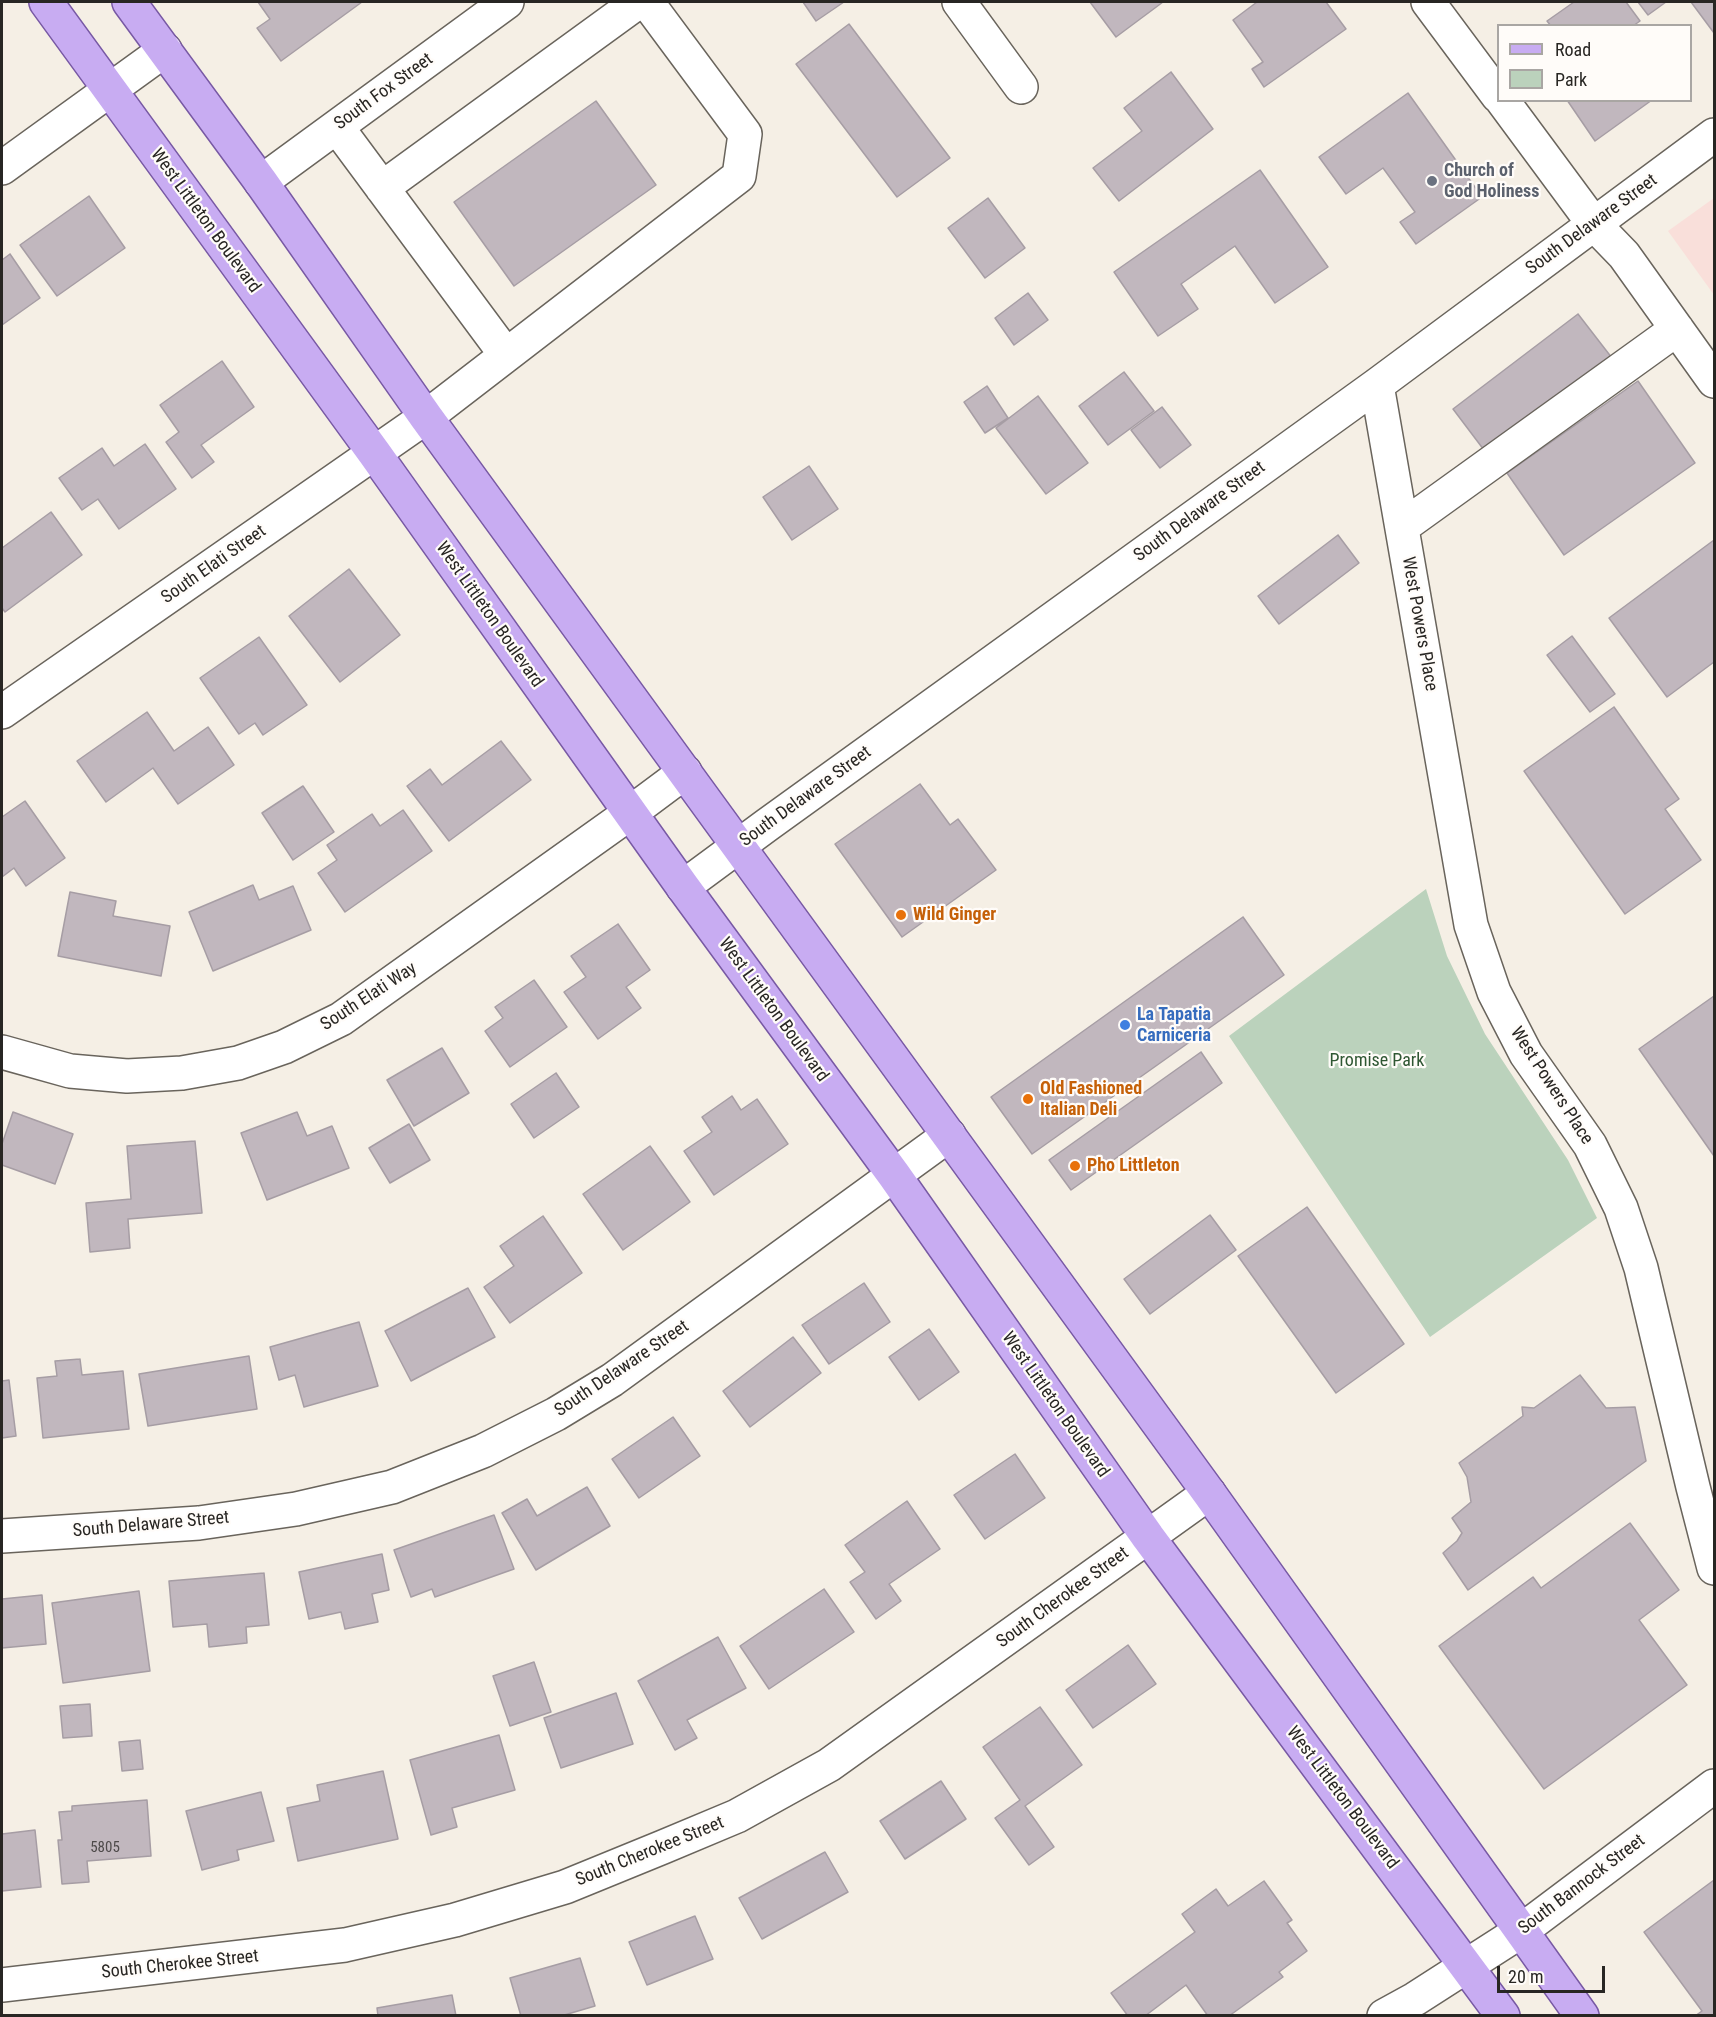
<!DOCTYPE html>
<style>
body{margin:0}
#map{position:relative;width:1716px;height:2017px;overflow:hidden;background:#f5efe5;font-family:"Roboto Condensed",sans-serif}
canvas{display:block}
.frame{position:absolute;inset:0;border:3px solid #282623;pointer-events:none}
.legend{position:absolute;left:1497px;top:24px;width:195px;height:78px;box-sizing:border-box;background:#fffcf9;border:2px solid #a9a6a3;margin:0;padding:8px 10px;list-style:none;font-size:18px;color:#282623}
.legend li{display:flex;align-items:center;gap:12px;height:30px}
.legend b{width:30px;border:2px solid #a9a6a3}
.scale{position:absolute;left:1497px;top:1966px;width:108px;height:27px;box-sizing:border-box;border:3px solid #282623;border-top:0;padding-left:8px;font-size:18px;line-height:21px;white-space:nowrap;color:#282623;-webkit-text-stroke:4px #fffcf9;paint-order:stroke}
</style>
<div id="map">
<canvas width="1716" height="2017"></canvas>
<div class="frame"></div>
<ul class="legend">
<li><b style="height:8px;background:#c8acf2"></b>Road</li>
<li><b style="height:16px;background:#bbd2bc"></b>Park</li>
</ul>
<div class="scale">20 m</div>
</div>
<script>
const ctx = document.querySelector('canvas').getContext('2d');
ctx.lineJoin = 'round';
function fill(path, color) { ctx.fillStyle = color; ctx.fill(path, 'evenodd'); }
const poly = rows => new Path2D(rows.map(r => 'M' + r).join(''));
function trace(path, color, width, dash) { ctx.strokeStyle = color; ctx.lineWidth = width; ctx.lineCap = dash ? 'butt' : 'round'; ctx.setLineDash(dash || []); ctx.stroke(path); }
function write(font, color, halo, rows, align = 'center') {
  ctx.font = font + ' "Roboto Condensed",sans-serif'; ctx.lineWidth = 4.5; ctx.setLineDash([]); ctx.textBaseline = 'middle'; ctx.strokeStyle = halo; ctx.fillStyle = color; for (const [text, x, y, turn = 0] of rows) {
    ctx.save(); ctx.translate(x, y); ctx.rotate((+turn || 0) * Math.PI / 180); ctx.textAlign = isNaN(turn) ? turn : align; if (halo) ctx.strokeText(text, 0, 0); ctx.fillText(text, 0, 0); ctx.restore();
  }
}
const industrial = poly([
 [1714,198,1714,295,1668,231]
]);
const green = poly([
 [1426,889,1447,956,1485,1034,1568,1160,1597,1218,1430,1337,1229,1036]
]);
const building = poly([
 [258,2,362,2,281,61,257,28,270,19,258,2],
 [803,2,844,2,816,21,803,2],
 [1090,2,1163,2,1116,37,1090,2],
 [1257,2,1326,2,1346,29,1264,87,1252,69,1263,62,1233,20,1257,2],
 [1574,2,1626,2,1640,21,1633,26,1551,26,1547,21,1574,2],
 [1638,2,1666,2,1648,15,1638,2],
 [1691,2,1714,2,1714,33,1691,2],
 [849,24,950,158,897,197,796,64,849,24],
 [1171,72,1213,129,1119,201,1093,168,1142,131,1124,108,1171,72],
 [1408,93,1482,197,1416,244,1400,222,1415,212,1383,168,1346,194,1319,157,1408,93],
 [1567,100,1652,100,1595,141,1567,100],
 [596,101,656,185,514,286,454,202,596,101],
 [1260,170,1328,267,1275,303,1235,246,1181,284,1198,309,1158,336,1114,272,1260,170],
 [89,196,125,248,57,296,20,245,89,196],
 [988,198,1025,248,985,278,948,228,988,198],
 [10,254,40,298,2,325,2,260,10,254],
 [1028,293,1048,320,1014,345,995,318,1028,293],
 [1578,314,1612,358,1487,454,1453,409,1578,314],
 [222,361,254,407,201,445,214,462,192,478,166,442,179,432,160,405,222,361],
 [1124,372,1154,411,1108,445,1079,406,1124,372],
 [1638,381,1695,463,1564,555,1507,473,1638,381],
 [987,386,1008,418,985,433,964,402,987,386],
 [1038,396,1088,463,1046,494,996,428,1038,396],
 [1162,407,1191,445,1160,468,1131,430,1162,407],
 [145,444,176,489,119,529,98,499,82,510,59,478,102,448,114,466,145,444],
 [809,466,838,509,792,540,763,497,809,466],
 [51,512,82,555,5,612,2,608,2,548,51,512],
 [1338,535,1359,563,1279,624,1258,596,1338,535],
 [1714,540,1714,662,1667,697,1609,618,1714,540],
 [349,569,400,635,340,682,289,616,349,569],
 [1572,636,1615,694,1590,712,1547,655,1572,636],
 [259,637,307,705,263,735,255,723,239,734,200,678,259,637],
 [1614,707,1679,799,1665,809,1701,860,1625,914,1524,771,1614,707],
 [147,712,174,751,208,727,234,765,178,804,153,768,106,802,77,761,147,712],
 [501,741,531,780,449,841,407,786,430,769,442,785,501,741],
 [920,784,950,825,958,819,996,870,902,937,835,844,920,784],
 [303,786,334,832,293,860,262,813,303,786],
 [25,801,65,858,26,886,14,868,2,877,2,817,25,801],
 [403,810,432,851,345,912,318,873,337,860,327,845,372,814,380,826,403,810],
 [253,885,259,900,293,886,311,930,213,971,189,912,253,885],
 [70,892,116,901,113,916,170,926,161,976,58,956,70,892],
 [1243,917,1284,975,1032,1154,991,1097,1243,917],
 [618,924,650,970,626,987,641,1008,598,1039,564,992,586,977,571,956,618,924],
 [534,980,567,1027,510,1067,485,1031,503,1018,495,1007,534,980],
 [1714,996,1714,1156,1639,1049,1714,996],
 [442,1048,469,1093,414,1126,387,1080,442,1048],
 [1201,1052,1222,1083,1071,1190,1049,1160,1201,1052],
 [556,1073,579,1107,534,1138,511,1104,556,1073],
 [732,1096,741,1110,757,1099,788,1144,714,1195,684,1151,712,1132,702,1117,732,1096],
 [13,1112,73,1134,55,1184,2,1165,2,1144,13,1112],
 [297,1112,307,1136,332,1126,349,1168,267,1200,241,1133,297,1112],
 [409,1124,430,1160,390,1183,369,1148,409,1124],
 [195,1141,202,1213,128,1219,130,1248,90,1252,86,1203,131,1199,127,1146,195,1141],
 [650,1146,690,1202,623,1250,583,1194,650,1146],
 [1307,1207,1404,1344,1336,1393,1238,1256,1307,1207],
 [1210,1215,1236,1250,1150,1314,1124,1279,1210,1215],
 [543,1216,582,1273,510,1323,484,1287,514,1266,500,1246,543,1216],
 [864,1283,890,1322,829,1364,802,1325,864,1283],
 [468,1288,495,1337,411,1381,385,1331,468,1288],
 [359,1322,378,1386,304,1407,295,1375,279,1380,270,1347,359,1322],
 [929,1329,959,1372,919,1400,889,1357,929,1329],
 [793,1337,821,1373,750,1427,723,1391,793,1337],
 [249,1356,257,1409,148,1426,139,1374,249,1356],
 [80,1359,82,1375,123,1371,129,1429,43,1438,37,1378,57,1376,55,1361,80,1359],
 [1580,1375,1606,1408,1635,1407,1646,1461,1468,1590,1443,1553,1457,1541,1462,1533,1452,1518,1471,1502,1467,1477,1459,1463,1523,1416,1522,1407,1534,1408,1580,1375],
 [9,1380,16,1436,2,1438,2,1381,9,1380],
 [673,1417,700,1456,639,1498,612,1459,673,1417],
 [1015,1454,1045,1498,985,1539,954,1495,1015,1454],
 [587,1487,610,1526,536,1570,502,1513,527,1499,537,1516,587,1487],
 [907,1501,940,1549,889,1584,901,1601,876,1619,850,1582,865,1572,845,1545,907,1501],
 [494,1515,514,1569,435,1597,432,1589,411,1597,394,1550,494,1515],
 [1630,1523,1679,1590,1639,1620,1687,1685,1544,1789,1439,1646,1533,1577,1541,1588,1630,1523],
 [382,1554,389,1590,372,1594,378,1622,345,1629,341,1612,309,1619,299,1572,382,1554],
 [264,1573,269,1625,246,1627,247,1643,209,1647,207,1624,173,1627,169,1581,264,1573],
 [824,1589,854,1632,769,1689,740,1646,824,1589],
 [139,1591,150,1671,63,1683,52,1603,139,1591],
 [42,1595,46,1644,2,1648,2,1599,42,1595],
 [718,1637,746,1688,687,1720,697,1738,675,1750,638,1681,718,1637],
 [1128,1645,1156,1684,1093,1728,1066,1690,1128,1645],
 [534,1662,551,1712,510,1726,493,1676,534,1662],
 [616,1693,633,1744,561,1768,544,1718,616,1693],
 [90,1704,92,1736,63,1738,60,1706,90,1704],
 [1040,1707,1082,1765,1025,1806,1054,1847,1029,1865,995,1818,1020,1800,983,1747,1040,1707],
 [499,1735,515,1790,452,1808,457,1827,431,1835,410,1760,499,1735],
 [140,1740,143,1769,122,1771,119,1742,140,1740],
 [383,1771,398,1839,298,1861,287,1808,320,1801,317,1785,383,1771],
 [941,1781,966,1819,905,1859,880,1821,941,1781],
 [261,1792,274,1841,237,1850,239,1860,202,1870,186,1811,261,1792],
 [147,1800,151,1856,87,1861,89,1882,62,1884,58,1840,62,1840,59,1812,72,1811,72,1806,147,1800],
 [35,1830,41,1887,2,1891,2,1834,35,1830],
 [825,1852,848,1892,762,1939,739,1898,825,1852],
 [1714,1880,1714,2016,1695,2016,1702,2011,1644,1932,1714,1880],
 [1264,1881,1292,1920,1287,1923,1307,1951,1279,1972,1283,1977,1229,2016,1208,2016,1186,1985,1145,2016,1128,2016,1111,1993,1195,1932,1182,1914,1216,1889,1228,1906,1264,1881],
 [695,1916,713,1959,647,1985,629,1942,695,1916],
 [580,1958,595,2006,561,2016,521,2016,510,1978,580,1958],
 [452,1995,456,2016,378,2016,377,2008,452,1995]
]);
const minor = poly([
 [959,2,1021,87],
 [1428,2,1498,96],
 [1502,100,1593,223,1624,255,1714,381],
 [337,127,506,355],
 [2,168,165,50],
 [261,182,507,2],
 [382,188,638,2],
 [1377,385,1471,925,1494,992,1526,1054,1590,1145,1621,1208,1641,1268,1693,1487,1714,1568],
 [1402,527,1677,329],
 [2,712,426,417,739,176,745,134,647,2],
 [683,887,767,825,1377,385,1714,135],
 [2,1052,70,1071,127,1076,182,1073,238,1063,284,1047,341,1019,630,813,685,772],
 [2,1536,199,1523,296,1509,392,1487,483,1451,556,1414,612,1380,949,1135],
 [2,1985,345,1945,455,1920,565,1887,663,1847,737,1816,829,1765,1209,1493],
 [1384,2016,1415,1999,1521,1931,1714,1786]
]);
const major = poly([
 [46,2,375,454,683,887,894,1175,1148,1537,1503,2016],
 [129,2,261,182,426,417,1209,1493,1582,2016]
]);
const markers = [
 [1432,181,6,"#6b7280"],
 [901,915,6,"#e8710a"],
 [1125,1025,6,"#3f7fe0"],
 [1028,1099,6,"#e8710a"],
 [1075,1166,6,"#e8710a"]
];
const numberNames = [
 ["5805",105,1848]
];
const streetNames = [
 ["South Fox Street",384,92,-36],
 ["West Littleton Boulevard",205,221,54],
 ["South Delaware Street",1592,225,-36],
 ["South Delaware Street",1200,512,-36],
 ["South Elati Street",214,565,-35],
 ["West Littleton Boulevard",489,615,55],
 ["West Powers Place",1419,624,80],
 ["South Delaware Street",806,797,-36],
 ["South Elati Way",369,997,-33],
 ["West Littleton Boulevard",773,1010,54],
 ["West Powers Place",1551,1086,57],
 ["South Delaware Street",622,1369,-34],
 ["West Littleton Boulevard",1055,1405,55],
 ["South Delaware Street",151,1525,-5],
 ["South Cherokee Street",1063,1598,-36],
 ["West Littleton Boulevard",1342,1798,53],
 ["South Cherokee Street",650,1852,-22],
 ["South Bannock Street",1582,1885,-37],
 ["South Cherokee Street",180,1965,-6]
];
const worshipNames = [
 ["Church of",1444,171],
 ["God Holiness",1444,192]
];
const foodNames = [
 ["Wild Ginger",913,915],
 ["Old Fashioned",1040,1089],
 ["Italian Deli",1040,1110],
 ["Pho Littleton",1087,1166]
];
const shopNames = [
 ["La Tapatia",1137,1015],
 ["Carniceria",1137,1036]
];
const parkNames = [
 ["Promise Park",1377,1061]
];
fill(industrial, '#f9dfda');
fill(green, '#bbd2bc');
fill(building, '#c1b7be');
trace(building, '#a69da4', 1.5);
trace(minor, '#69645c', 36);
trace(major, '#7859a4', 36);
trace(minor, '#fff', 33);
trace(major, '#c8acf2', 33);
for (const [x, y, r, color] of markers) { const dot = new Path2D(); dot.arc(x, y, r, 0, 2 * Math.PI); ctx.fillStyle = color; ctx.fill(dot); trace(dot, '#fffcf9', 2); }
write('15px', '#4e4a4a', null, numberNames);
write('18px', '#282623', '#fffcf9', streetNames);
write('bold 18px', '#5b616d', '#fffcf9', worshipNames, 'left');
write('bold 18px', '#c56008', '#fffcf9', foodNames, 'left');
write('bold 18px', '#366cbe', '#fffcf9', shopNames, 'left');
write('18px', '#2f5733', '#fffcf9', parkNames);
</script>
